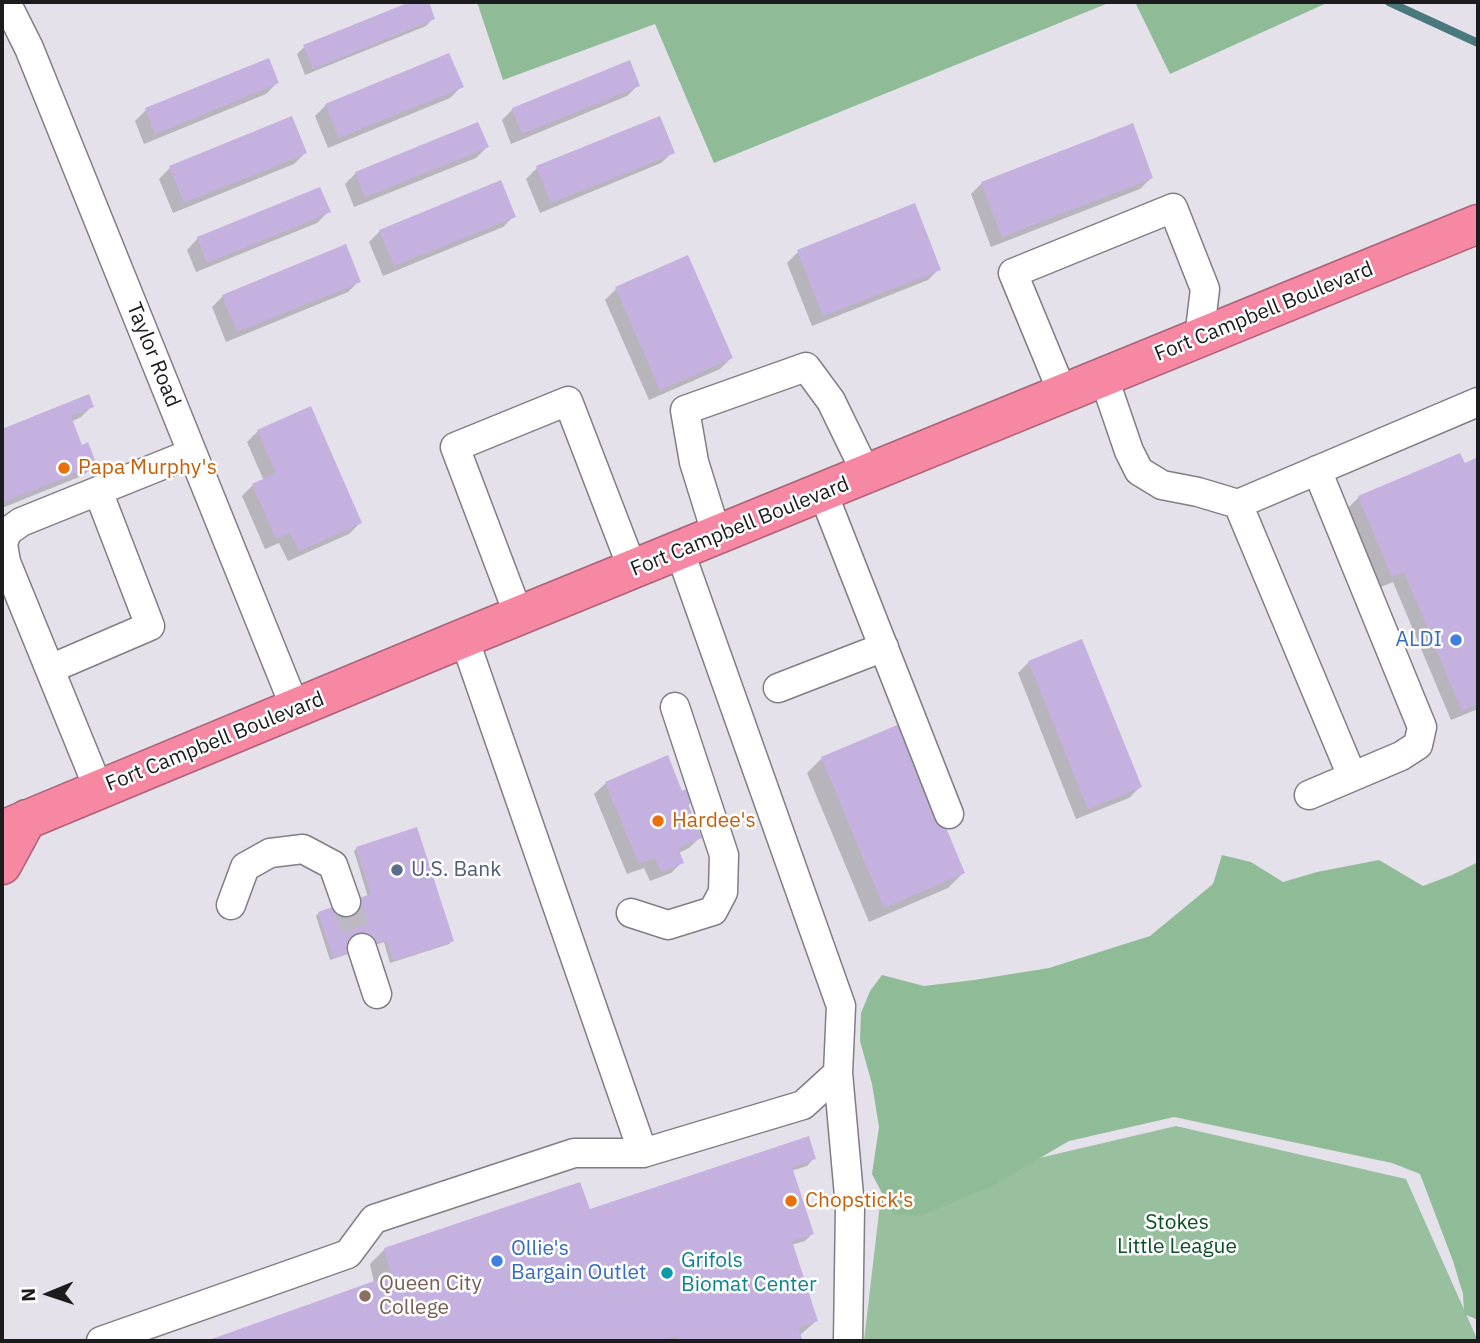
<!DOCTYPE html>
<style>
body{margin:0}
#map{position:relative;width:1480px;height:1343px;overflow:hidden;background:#e5e1eb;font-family:"IBM Plex Sans",sans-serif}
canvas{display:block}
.frame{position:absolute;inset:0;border:4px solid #1c1b1e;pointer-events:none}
.north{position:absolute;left:14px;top:1259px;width:70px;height:70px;-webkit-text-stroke:5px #fff;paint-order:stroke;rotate:268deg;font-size:19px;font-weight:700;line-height:28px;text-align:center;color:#1c1b1e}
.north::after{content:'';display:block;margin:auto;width:24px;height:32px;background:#1c1b1e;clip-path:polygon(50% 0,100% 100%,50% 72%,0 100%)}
</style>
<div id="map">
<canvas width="1480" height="1343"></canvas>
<div class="frame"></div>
<div class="north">N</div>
</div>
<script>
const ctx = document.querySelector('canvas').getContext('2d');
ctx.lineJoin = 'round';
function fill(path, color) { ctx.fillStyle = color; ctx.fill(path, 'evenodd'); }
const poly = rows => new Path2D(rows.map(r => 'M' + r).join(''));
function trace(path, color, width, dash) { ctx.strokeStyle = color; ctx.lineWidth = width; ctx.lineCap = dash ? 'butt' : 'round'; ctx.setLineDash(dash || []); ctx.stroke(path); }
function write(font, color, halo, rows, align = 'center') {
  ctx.font = font + ' "IBM Plex Sans",sans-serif'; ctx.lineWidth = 5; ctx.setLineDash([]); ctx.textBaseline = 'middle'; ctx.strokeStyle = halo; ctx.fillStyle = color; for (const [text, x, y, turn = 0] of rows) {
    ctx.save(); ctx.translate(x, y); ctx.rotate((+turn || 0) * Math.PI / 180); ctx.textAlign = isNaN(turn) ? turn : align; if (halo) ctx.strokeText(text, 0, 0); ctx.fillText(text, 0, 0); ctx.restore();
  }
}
const green = poly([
 [1176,1126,1406,1179,1478,1341,864,1341,881,1195]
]);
const forest = poly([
 [477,2,1111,2,714,163,655,24,503,80],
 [1135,2,1329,2,1170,74],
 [1222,855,1251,862,1283,882,1317,872,1379,860,1423,886,1452,875,1478,862,1478,1320,1464,1314,1463,1294,1453,1261,1420,1174,1392,1163,1174,1117,1069,1141,992,1186,921,1216,893,1214,872,1174,879,1127,872,1084,860,1041,861,1013,870,991,882,975,924,986,974,980,1049,968,1150,936,1213,884]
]);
const shadow = poly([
 [415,2,427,2,433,18,426,26,305,75,297,54,304,47],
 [268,60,277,83,266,94,144,144,135,121,146,110],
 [638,85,627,96,511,144,502,120,513,109],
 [461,87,450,98,328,148,315,116,326,105],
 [487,147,476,158,354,207,345,184,356,173],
 [673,152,661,163,540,213,526,179,537,168],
 [305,153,294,164,173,213,159,179,170,168],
 [1151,178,1140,189,991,247,971,194,982,183],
 [328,212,317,223,196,272,187,250,198,238],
 [514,216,503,227,383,276,369,242,380,231],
 [798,252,939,269,928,280,812,326,787,263],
 [359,281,348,292,226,342,212,307,223,296],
 [616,289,731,358,720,369,649,400,605,300],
 [88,396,92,406,81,417,71,422,81,447,95,464,84,475,2,508,2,431],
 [258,431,360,523,349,534,288,561,279,543,265,549,242,496,253,485,264,481,247,442],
 [1478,459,1478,709,1451,720,1393,582,1381,587,1348,508,1359,497],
 [1029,662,1140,787,1129,798,1076,819,1018,673],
 [822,758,963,873,948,888,869,922,807,773],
 [606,783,681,793,693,800,687,807,700,837,689,848,678,853,682,862,671,873,650,881,644,868,627,874,594,794],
 [357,848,452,941,449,944,390,963,384,942,330,960,316,916,319,913,368,897,354,851],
 [814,1158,807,1166,791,1171,812,1234,805,1241,791,1245,816,1321,799,1336,801,1341,209,1341,374,1283,370,1264,385,1249,589,1212]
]);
const stream = poly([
 [1389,2,1478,43]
]);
const building = poly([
 [410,2,429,2,435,19,313,69,303,45],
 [449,53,464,87,339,138,325,104],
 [269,58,279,83,155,134,145,108],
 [630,60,640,86,522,134,512,108],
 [292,116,307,153,184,203,169,166],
 [660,116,675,153,551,203,536,166],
 [478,122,489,147,365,197,355,172],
 [1133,123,1153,178,1002,237,981,182],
 [501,180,516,217,394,266,379,230],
 [320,187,331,212,207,263,197,237],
 [915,203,941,270,823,316,797,250],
 [346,244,361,282,237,332,222,295],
 [688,255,733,358,660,390,615,287],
 [89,394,94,407,71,416,82,445,88,442,97,465,2,503,2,429],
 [311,406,362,523,299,551,290,533,276,539,252,484,276,473,257,430],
 [1460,453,1465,463,1478,457,1478,704,1462,711,1404,572,1392,577,1358,496],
 [1082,639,1142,787,1088,809,1028,661],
 [902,723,965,873,884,908,821,757],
 [668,755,682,791,690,787,695,801,688,804,702,838,678,848,684,863,661,872,655,858,639,864,605,782],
 [417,827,454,941,393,961,387,940,333,958,318,912,371,894,356,847],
 [809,1136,816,1159,792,1167,814,1234,792,1241,818,1321,798,1328,803,1341,679,1341,677,1336,661,1341,206,1341,391,1275,384,1248,580,1182,590,1209]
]);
const minorTunnel = poly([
 [346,902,362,948]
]);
const minor = poly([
 [6,2,29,48,296,710],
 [1104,378,1129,451,1139,471,1162,485,1198,492,1238,504,1478,402],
 [1063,394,1013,273,1173,208,1205,289,1199,338],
 [823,493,949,814],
 [1238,504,1352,776],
 [717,536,694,462,685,410,806,367,831,401,867,475],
 [680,552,841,1006,838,1073,850,1207,848,1341],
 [519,616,455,447,568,401,633,570],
 [464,638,643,1153],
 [50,669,150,626,98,491],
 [778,688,884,647],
 [99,790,6,562,3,544,7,532,21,522,192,453],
 [1309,795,1401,756,1418,745,1422,727,1317,470],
 [231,905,245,867,270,853,303,849,333,865,346,902],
 [631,913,668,925,713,911,723,892,724,855,675,707],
 [362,948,377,994],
 [101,1341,348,1254,374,1219,574,1153,643,1153,803,1105,838,1073]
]);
const highway = poly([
 [2,830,464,638,1478,224],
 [2,865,27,819]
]);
const markers = [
 [64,468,7,"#e8710a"],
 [1456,640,7,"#3f7fe0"],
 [658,821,7,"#e8710a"],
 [397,870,7,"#5c6f8a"],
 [791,1201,7,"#e8710a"],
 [497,1261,7,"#3f7fe0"],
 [667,1273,7,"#0f9aa8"],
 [365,1296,7,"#8d6e63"]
];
const streetNames = [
 ["Fort Campbell Boulevard",1264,312,-22],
 ["Taylor Road",153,355,68],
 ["Fort Campbell Boulevard",740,527,-22],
 ["Fort Campbell Boulevard",215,742,-22]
];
const foodNames = [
 ["Papa Murphy's",78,468],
 ["Hardee's",672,821],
 ["Chopstick's",805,1201]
];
const shopNames = [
 ["ALDI",1442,640],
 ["Ollie's",511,1249,"left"],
 ["Bargain Outlet",511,1273,"left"]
];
const serviceNames = [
 ["U.S. Bank",411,870]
];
const parkNames = [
 ["Stokes",1177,1223],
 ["Little League",1177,1247]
];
const cultureNames = [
 ["Grifols",681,1261],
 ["Biomat Center",681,1285]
];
const educationNames = [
 ["Queen City",379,1284],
 ["College",379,1308]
];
fill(green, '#98c09f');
fill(forest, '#8fbc97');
fill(shadow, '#0003');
trace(stream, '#49797d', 8);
fill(building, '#c5b1e0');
trace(minorTunnel, '#bdb9c2', 28, [28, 14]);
trace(minor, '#807d85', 31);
trace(highway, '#aa6275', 41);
trace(minor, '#fff', 28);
trace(highway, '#f788a4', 38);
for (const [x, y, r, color] of markers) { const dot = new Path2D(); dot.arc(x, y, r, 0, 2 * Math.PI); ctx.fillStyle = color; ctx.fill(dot); trace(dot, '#fff', 2.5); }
write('21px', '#1c1b1e', '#fff', streetNames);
write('21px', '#c56008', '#fff', foodNames, 'left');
write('21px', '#366cbe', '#fff', shopNames, 'right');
write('21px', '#4e5e75', '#fff', serviceNames, 'left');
write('21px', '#095124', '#fff', parkNames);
write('21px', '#0d838f', '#fff', cultureNames, 'left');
write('21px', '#785e54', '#fff', educationNames, 'left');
</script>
